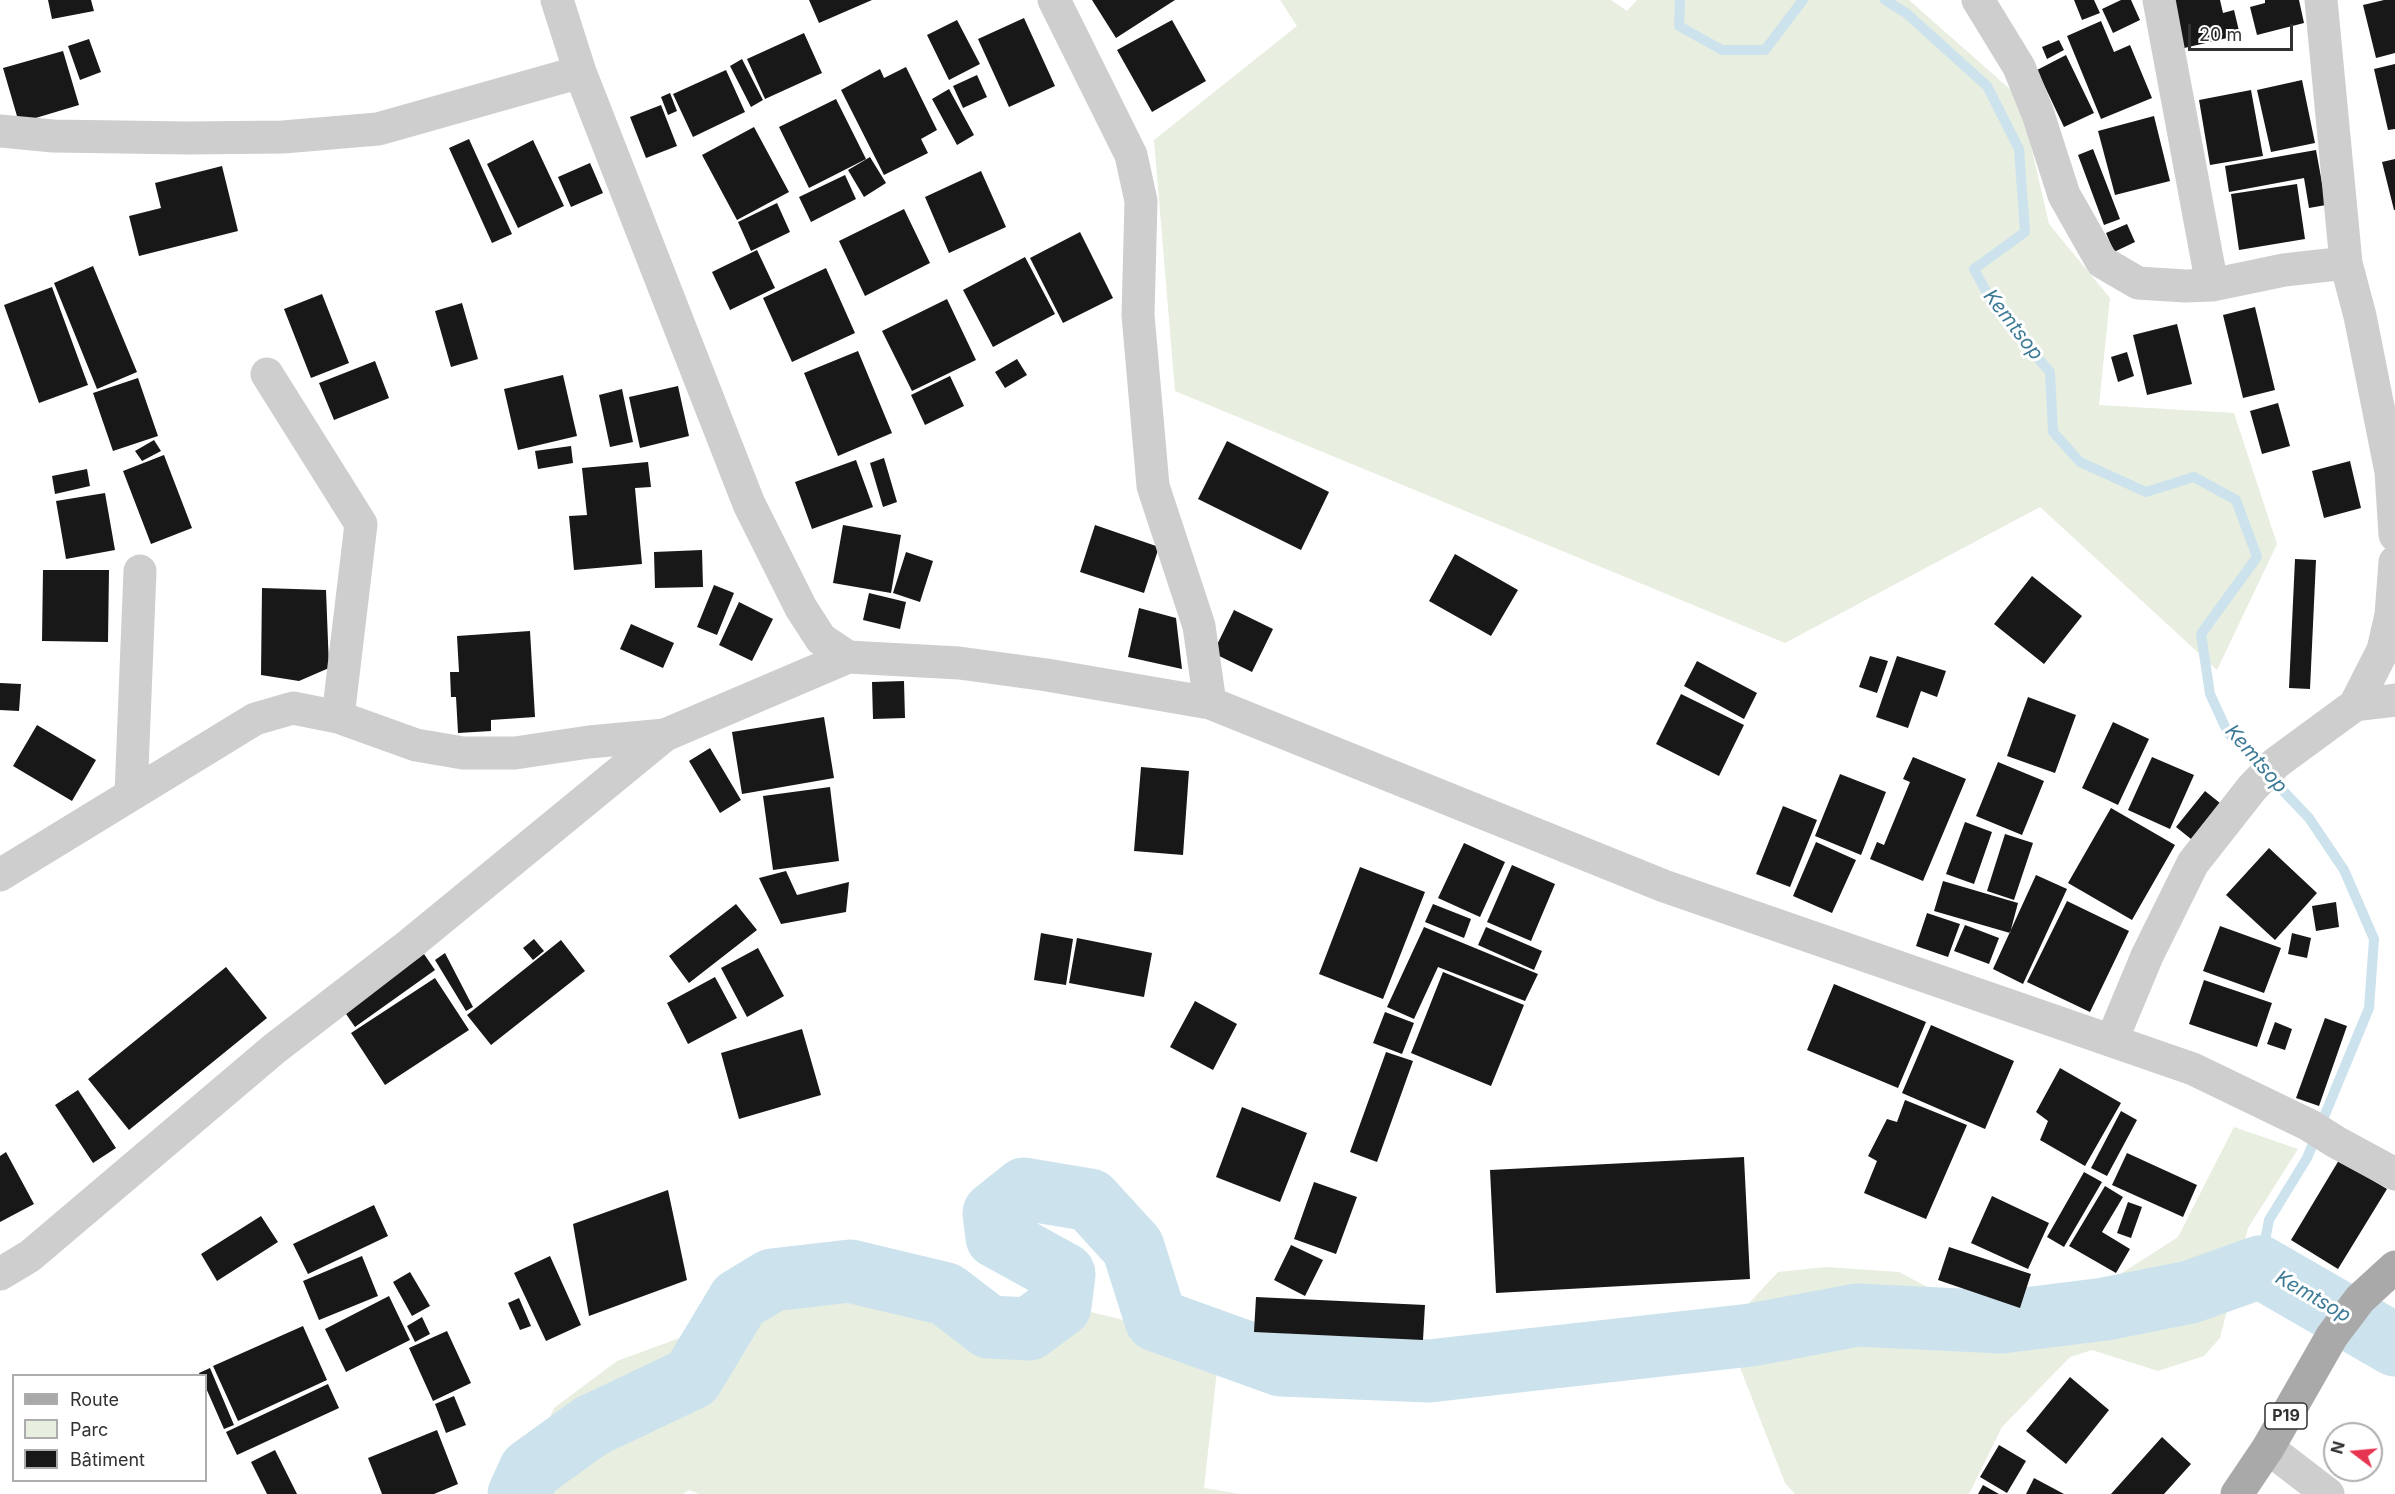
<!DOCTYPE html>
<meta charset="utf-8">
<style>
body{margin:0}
#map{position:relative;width:2395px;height:1494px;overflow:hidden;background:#fff;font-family:Inter,sans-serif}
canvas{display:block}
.legend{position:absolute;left:12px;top:1374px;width:195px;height:108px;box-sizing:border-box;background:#fff;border:2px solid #adadad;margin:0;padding:8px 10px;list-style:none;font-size:18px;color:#313131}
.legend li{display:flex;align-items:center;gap:12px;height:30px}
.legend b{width:30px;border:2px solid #adadad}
.north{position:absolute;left:2323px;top:1422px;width:60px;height:60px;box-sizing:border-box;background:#fff;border:2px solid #adadad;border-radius:50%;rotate:286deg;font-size:16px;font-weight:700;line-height:24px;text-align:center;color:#313131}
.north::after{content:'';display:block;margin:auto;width:21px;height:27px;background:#e73551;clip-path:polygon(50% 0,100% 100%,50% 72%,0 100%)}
.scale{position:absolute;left:2188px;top:24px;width:105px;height:27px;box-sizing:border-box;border:3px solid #313131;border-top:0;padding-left:8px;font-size:18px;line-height:21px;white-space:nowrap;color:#313131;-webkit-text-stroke:4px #fff;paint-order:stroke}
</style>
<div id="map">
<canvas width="2395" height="1494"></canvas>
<ul class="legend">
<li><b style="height:8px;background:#a9a9a9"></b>Route</li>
<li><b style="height:16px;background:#e8eee0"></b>Parc</li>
<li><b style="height:16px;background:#181818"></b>Bâtiment</li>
</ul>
<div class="north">N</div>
<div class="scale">20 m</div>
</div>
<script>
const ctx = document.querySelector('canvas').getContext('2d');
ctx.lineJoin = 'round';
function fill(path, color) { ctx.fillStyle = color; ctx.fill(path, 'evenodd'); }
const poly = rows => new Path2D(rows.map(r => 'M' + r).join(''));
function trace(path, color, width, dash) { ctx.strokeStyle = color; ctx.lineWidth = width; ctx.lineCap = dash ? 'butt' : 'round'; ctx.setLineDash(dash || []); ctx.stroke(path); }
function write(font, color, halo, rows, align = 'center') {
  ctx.font = font + ' Inter,sans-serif'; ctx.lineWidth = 6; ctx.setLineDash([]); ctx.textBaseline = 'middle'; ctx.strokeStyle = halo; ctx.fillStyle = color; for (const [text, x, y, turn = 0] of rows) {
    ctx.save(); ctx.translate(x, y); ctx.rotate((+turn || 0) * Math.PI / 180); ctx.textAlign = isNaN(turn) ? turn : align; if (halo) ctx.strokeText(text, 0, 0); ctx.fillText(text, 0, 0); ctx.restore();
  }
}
const green = poly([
 [1280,0,1611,0,1627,11,1637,0,1909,0,2020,98,2049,224,2110,298,2099,405,2234,413,2277,544,2217,670,2040,507,1785,643,1175,391,1154,140,1297,26],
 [2234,1127,2298,1149,2248,1228,2220,1338,2204,1356,2158,1371,2092,1350,2070,1357,2002,1427,1969,1494,1795,1494,1785,1483,1739,1365,1737,1316,1778,1272,1826,1267,1899,1272,1965,1307,2014,1319,2114,1278,2178,1237],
 [871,1294,933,1306,993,1343,1035,1347,1074,1308,1136,1323,1219,1352,1204,1488,1241,1494,699,1494,689,1490,683,1494,515,1494,554,1408,617,1361,696,1332,743,1326,807,1300]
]);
const stream = poly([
 [1680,0,1679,26,1722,50,1765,50,1803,0],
 [1885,0,1906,13,1987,86,2019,149,2025,232,1974,269,1996,310,2050,372,2053,432,2080,462,2146,492,2194,477,2236,500,2257,557,2201,634,2210,694,2228,733,2309,818,2344,870,2374,939,2369,1008,2307,1158,2269,1220,2260,1267]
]);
const river = poly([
 [519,1494,530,1470,591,1426,692,1378,739,1300,772,1280,850,1271,946,1294,989,1327,1029,1329,1060,1306,1064,1274,997,1237,994,1213,1024,1189,1090,1200,1133,1247,1156,1320,1281,1365,1429,1371,1751,1335,1857,1315,2001,1322,2105,1309,2190,1292,2260,1267,2395,1345]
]);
const building = poly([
 [48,0,91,0,94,11,52,19],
 [809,0,872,0,819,23],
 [1092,0,1175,0,1116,38],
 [2074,0,2094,0,2100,13,2082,20],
 [2121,0,2131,0,2140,20,2113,33,2102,9],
 [2169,0,2220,0,2223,13,2234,10,2240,35,2180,49],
 [2265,0,2299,0,2304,23,2257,35,2250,7,2265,3],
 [2384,0,2395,0,2395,53,2376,58,2363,5],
 [1024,18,1055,86,1009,107,978,39],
 [957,20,980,64,949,80,927,35],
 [1172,20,1206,81,1152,112,1117,50],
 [2101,21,2114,52,2130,45,2152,98,2101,119,2067,36],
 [804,33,822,73,765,99,747,59],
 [89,39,101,72,80,80,68,46],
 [2059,40,2064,50,2047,59,2042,47],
 [63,51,79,105,19,123,3,68],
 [2066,55,2094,113,2064,127,2037,70],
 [742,59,763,100,751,107,730,66],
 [2395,64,2395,129,2388,130,2374,69],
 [906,67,937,130,921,139,928,153,884,175,841,90,880,69,884,78],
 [726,70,745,112,693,137,673,94],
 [977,75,987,97,963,108,953,86],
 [2302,80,2315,143,2271,152,2257,90],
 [949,89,974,135,957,145,932,99],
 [2251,90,2263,156,2210,165,2199,100],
 [670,93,677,111,668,115,661,97],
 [836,99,866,159,809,188,779,127],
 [661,105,677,146,646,158,630,117],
 [2154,116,2170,181,2115,195,2098,131],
 [754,127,789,192,737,220,702,155],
 [469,139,512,234,492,243,449,148],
 [533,140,564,206,518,228,487,164],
 [2093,149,2120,219,2104,225,2078,155],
 [2316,150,2326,205,2309,208,2304,178,2229,192,2225,166],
 [870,157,886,183,864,197,848,170],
 [2395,159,2395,210,2394,210,2382,162],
 [590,163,603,193,571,207,558,177],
 [222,166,238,231,139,256,129,216,161,208,155,183],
 [981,171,1006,227,949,253,925,197],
 [845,175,856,199,811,222,799,197],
 [2297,184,2305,239,2239,250,2231,194],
 [777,203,790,232,751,251,738,222],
 [904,209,930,263,865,296,839,241],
 [2127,224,2135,242,2114,252,2106,233],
 [1080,232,1113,298,1063,323,1030,258],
 [757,250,775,288,730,310,712,272],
 [1025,257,1055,314,993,347,963,290],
 [93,266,137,372,97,389,54,283],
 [826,268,855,333,792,362,763,298],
 [52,287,88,385,39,403,4,305],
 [322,294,349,363,311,378,284,309],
 [947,299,976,360,912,391,882,331],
 [462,303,478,359,451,367,435,311],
 [2255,307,2275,390,2243,398,2223,315],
 [2177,324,2192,384,2147,395,2133,335],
 [858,351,892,433,838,456,804,373],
 [2127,352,2134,376,2118,382,2111,357],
 [1017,359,1027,375,1005,388,995,372],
 [375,361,389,398,334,420,319,383],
 [563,375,577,436,518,450,504,389],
 [950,376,964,406,925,425,911,395],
 [138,378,158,436,113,451,93,393],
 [678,386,689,436,640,448,629,397],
 [622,389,633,442,610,447,599,395],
 [2278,403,2290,446,2262,454,2250,411],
 [154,440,161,451,142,461,135,451],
 [1227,441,1329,492,1301,550,1198,499],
 [571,446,573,463,538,469,535,451],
 [164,455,192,528,151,544,123,471],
 [884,458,897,502,883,507,870,463],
 [856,460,873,507,812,529,795,482],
 [2350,461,2361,508,2324,518,2312,471],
 [648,462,651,487,635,488,642,564,574,570,569,516,587,515,582,468],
 [87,469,90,486,55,494,52,476],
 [105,493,115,550,66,559,56,501],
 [843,525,901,535,891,593,833,583],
 [1095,525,1159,547,1144,593,1080,572],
 [702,550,703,587,655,588,654,552],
 [906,552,933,561,920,602,893,593],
 [1455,554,1518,590,1491,636,1429,601],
 [2295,559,2316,560,2310,689,2289,688],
 [43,570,109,570,108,642,42,641],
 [2032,576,2082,616,2044,664,1994,624],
 [714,585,734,593,717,635,697,627],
 [262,588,326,590,329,668,299,681,261,675],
 [869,593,906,602,900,629,863,620],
 [739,602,773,619,752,661,719,645],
 [1139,608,1176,618,1182,669,1128,657],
 [1234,610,1273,629,1252,672,1213,653],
 [631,624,674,643,663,668,620,649],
 [530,631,535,717,491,720,491,731,458,733,456,697,451,697,450,672,459,672,457,636],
 [1870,656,1888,661,1877,693,1859,687],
 [1897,656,1946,671,1937,697,1921,691,1908,728,1876,717],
 [1697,661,1757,693,1744,719,1684,686],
 [904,681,905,718,873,719,872,682],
 [0,683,21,684,19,711,0,710],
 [1681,694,1744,725,1719,776,1656,744],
 [2028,697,2076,715,2055,773,2007,756],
 [824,717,834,778,742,794,732,732],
 [2113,722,2149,739,2118,805,2082,788],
 [37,725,96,760,72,801,13,766],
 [710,748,741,800,720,813,689,761],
 [1913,757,1966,779,1923,881,1870,859,1877,842,1884,845,1910,782,1903,779],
 [2152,757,2194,775,2170,829,2128,810],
 [1998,762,2044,781,2022,835,1976,816],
 [1141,767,1189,771,1183,855,1134,851],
 [1840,774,1886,792,1861,855,1815,836],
 [830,787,839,861,773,870,763,796],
 [2205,791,2220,803,2191,839,2176,827],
 [1783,806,1817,820,1790,887,1756,874],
 [2111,808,2175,845,2132,920,2068,883],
 [1965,822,1992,832,1974,884,1946,874],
 [2005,834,2033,843,2014,900,1987,891],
 [1816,842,1856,860,1832,913,1793,896],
 [1464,843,1505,862,1480,917,1438,898],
 [2269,848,2317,893,2275,940,2226,895],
 [1512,865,1555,884,1531,941,1487,922],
 [1360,867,1425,892,1383,999,1319,974],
 [786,871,797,895,849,882,846,912,781,924,759,878],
 [2036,875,2067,889,2023,984,1993,969],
 [1943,881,2018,903,2010,933,1934,911],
 [2067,901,2129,931,2090,1012,2027,982],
 [2336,902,2339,927,2316,931,2312,906],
 [736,904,757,930,689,983,669,956],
 [1433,904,1471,919,1464,938,1425,922],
 [1927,913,1960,924,1948,957,1916,946],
 [1965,925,1999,938,1989,964,1954,951],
 [2220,926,2281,948,2264,993,2203,971],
 [1424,927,1538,974,1525,1001,1438,967,1414,1019,1387,1007],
 [1486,927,1542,951,1534,970,1478,945],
 [1041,933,1073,939,1066,985,1034,980],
 [2292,933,2311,938,2307,958,2288,954],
 [1077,938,1152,953,1144,997,1069,983],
 [534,939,544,951,533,960,523,948],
 [561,940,585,971,491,1045,467,1015],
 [758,948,784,996,747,1017,721,968],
 [445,953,473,1007,466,1011,435,960],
 [424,954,435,970,355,1027,344,1011],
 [226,967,267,1018,129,1130,88,1079],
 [1443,972,1524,1005,1491,1086,1411,1053],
 [715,977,737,1018,688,1044,667,1003],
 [435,978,469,1030,385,1085,351,1033],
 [2204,980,2272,1003,2257,1047,2189,1024],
 [1834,984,1926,1022,1898,1088,1807,1050],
 [1195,1001,1237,1024,1213,1070,1170,1047],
 [1385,1012,1414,1023,1402,1054,1373,1043],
 [2325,1018,2347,1026,2319,1106,2296,1098],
 [2275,1022,2292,1029,2285,1050,2267,1044],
 [1931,1025,2014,1061,1985,1129,1902,1093],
 [802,1029,821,1095,739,1119,721,1053],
 [1386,1052,1413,1061,1377,1162,1350,1152],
 [2060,1068,2121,1103,2085,1166,2040,1140,2048,1121,2036,1112],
 [78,1090,116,1148,93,1163,55,1105],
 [1905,1100,1967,1125,1926,1219,1864,1193,1877,1161,1868,1156,1887,1119,1897,1122],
 [1242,1107,1307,1133,1280,1202,1216,1177],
 [2121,1111,2137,1120,2107,1176,2091,1168],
 [6,1152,34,1204,0,1222,0,1156],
 [2127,1153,2197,1185,2183,1217,2112,1185],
 [1744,1157,1750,1279,1496,1293,1490,1170],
 [2339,1160,2387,1189,2338,1269,2291,1240],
 [2084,1172,2102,1182,2064,1247,2047,1237],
 [1314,1182,1357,1197,1336,1254,1294,1239],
 [2105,1186,2123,1197,2102,1232,2130,1249,2116,1273,2069,1246],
 [668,1190,687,1280,589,1316,573,1224],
 [1992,1196,2049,1223,2028,1269,1971,1243],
 [2128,1202,2142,1207,2131,1238,2117,1233],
 [374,1205,388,1236,308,1274,293,1244],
 [261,1216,278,1242,217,1281,201,1254],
 [1291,1245,1323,1260,1305,1296,1274,1280],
 [1949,1247,2031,1274,2020,1308,1938,1280],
 [362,1256,378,1296,319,1320,303,1281],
 [550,1256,581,1325,546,1341,514,1273],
 [410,1272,430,1306,412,1316,393,1282],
 [389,1296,410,1340,346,1372,325,1329],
 [1256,1297,1425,1305,1423,1340,1254,1332],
 [519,1298,531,1326,520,1330,508,1303],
 [422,1317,430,1334,415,1342,407,1326],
 [303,1326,327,1380,238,1421,213,1366],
 [447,1331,471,1383,433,1401,409,1348],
 [210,1368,234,1425,224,1429,206,1388,206,1376,200,1376,199,1373],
 [2070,1377,2109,1410,2066,1464,2026,1431],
 [328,1384,339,1408,237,1455,226,1432],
 [454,1396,466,1425,446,1433,435,1404],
 [437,1430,458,1484,434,1494,382,1494,368,1458],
 [2162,1437,2191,1464,2164,1494,2111,1494],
 [1999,1445,2026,1461,2007,1493,1980,1477],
 [275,1450,297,1494,267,1494,251,1462],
 [2034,1478,2064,1494,2026,1494],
 [1983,1485,1999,1494,1978,1494]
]);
const minor = poly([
 [557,0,580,72,749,504,801,608,821,639,848,657],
 [1054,0,1131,155,1141,201,1138,315,1153,486,1199,626,1210,703],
 [1978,0,2019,67,2038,114,2064,195,2102,262,2138,283,2185,286,2212,285,2284,270,2346,263],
 [2159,0,2212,285],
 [2321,0,2346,263,2360,316,2391,472,2395,535],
 [0,131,53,136,189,138,283,137,378,129,580,72],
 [267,374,361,524,338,717],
 [2355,705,2395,700],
 [131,794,140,571],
 [0,875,255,719,293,708,338,717,416,745,463,753,515,753,589,742,665,735],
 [2112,1040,2147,956,2193,863,2252,788,2276,763,2355,705,2383,650,2391,615,2395,562],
 [0,1274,30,1256,274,1049,409,945,665,735,848,657,959,663,1047,675,1210,703,1664,886,2193,1069,2309,1125,2336,1142,2395,1174],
 [2268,1448,2328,1494]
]);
const major = poly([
 [2237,1494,2268,1448,2332,1336,2360,1299,2395,1267]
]);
const shields = [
 [2286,1416,42]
];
const shieldNames = [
 ["P19",2286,1416]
];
const waterNames = [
 ["Kemtsop",2013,325,52],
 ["Kemtsop",2256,759,49],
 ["Kemtsop",2313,1297,30]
];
fill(green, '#e8eee0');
trace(stream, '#cce3ed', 10);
trace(river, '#cce3ed', 63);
fill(building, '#181818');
trace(minor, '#cecece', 33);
trace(major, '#a9a9a9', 33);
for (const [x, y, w] of shields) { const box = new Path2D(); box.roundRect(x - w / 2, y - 13, w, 26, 4.5); ctx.fillStyle = '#fff'; ctx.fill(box); trace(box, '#313131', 1.5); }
write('bold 16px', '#313131', null, shieldNames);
write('italic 20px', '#3d7a95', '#fff', waterNames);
</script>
